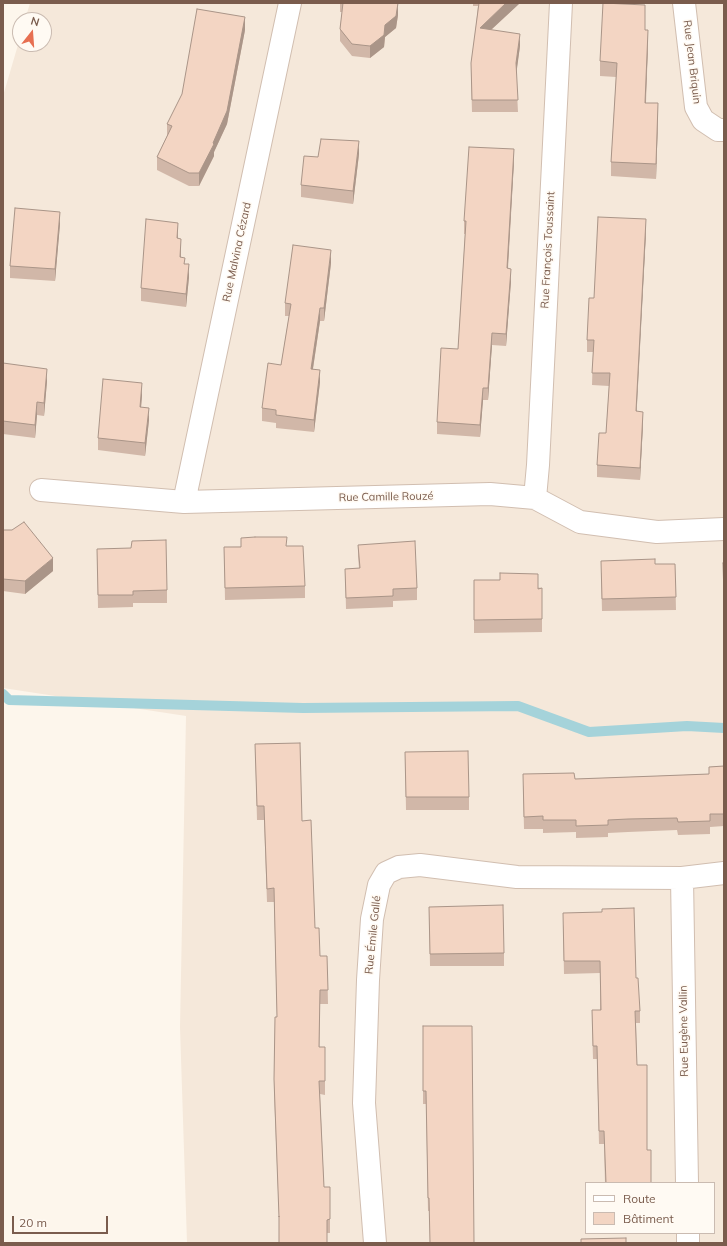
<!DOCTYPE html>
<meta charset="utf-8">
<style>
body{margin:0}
#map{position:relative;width:727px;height:1246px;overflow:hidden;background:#fdf6ec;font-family:Mulish,sans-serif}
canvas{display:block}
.frame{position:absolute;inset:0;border:4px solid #7a5c4d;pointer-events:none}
.legend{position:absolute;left:585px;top:1182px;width:130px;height:52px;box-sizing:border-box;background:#fffaf3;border:1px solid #cabbb1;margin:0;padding:5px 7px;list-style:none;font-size:12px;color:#7a5c4d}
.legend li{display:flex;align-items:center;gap:8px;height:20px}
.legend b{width:20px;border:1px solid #cabbb1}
.north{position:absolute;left:12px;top:12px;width:40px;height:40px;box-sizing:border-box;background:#fffaf3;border:1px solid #cabbb1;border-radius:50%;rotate:17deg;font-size:11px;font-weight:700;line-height:16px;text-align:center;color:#7a5c4d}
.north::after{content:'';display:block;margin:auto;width:14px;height:18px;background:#e76f51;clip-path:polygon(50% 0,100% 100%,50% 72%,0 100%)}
.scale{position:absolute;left:12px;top:1216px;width:96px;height:18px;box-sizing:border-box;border:2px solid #7a5c4d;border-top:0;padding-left:5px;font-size:12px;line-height:14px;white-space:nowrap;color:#7a5c4d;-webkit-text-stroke:3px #fffaf3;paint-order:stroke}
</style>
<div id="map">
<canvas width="727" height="1246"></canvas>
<div class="frame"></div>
<ul class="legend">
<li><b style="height:5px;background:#fff"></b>Route</li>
<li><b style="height:11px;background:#f3d5c3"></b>Bâtiment</li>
</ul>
<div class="north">N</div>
<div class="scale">20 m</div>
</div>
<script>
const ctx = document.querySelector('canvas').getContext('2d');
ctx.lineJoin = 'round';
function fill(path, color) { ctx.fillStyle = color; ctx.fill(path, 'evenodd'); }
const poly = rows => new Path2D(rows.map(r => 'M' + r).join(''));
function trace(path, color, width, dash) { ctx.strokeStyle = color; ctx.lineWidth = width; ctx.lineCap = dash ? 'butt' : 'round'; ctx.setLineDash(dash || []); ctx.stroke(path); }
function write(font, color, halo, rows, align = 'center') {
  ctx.font = font + ' Mulish,sans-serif'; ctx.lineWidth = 3; ctx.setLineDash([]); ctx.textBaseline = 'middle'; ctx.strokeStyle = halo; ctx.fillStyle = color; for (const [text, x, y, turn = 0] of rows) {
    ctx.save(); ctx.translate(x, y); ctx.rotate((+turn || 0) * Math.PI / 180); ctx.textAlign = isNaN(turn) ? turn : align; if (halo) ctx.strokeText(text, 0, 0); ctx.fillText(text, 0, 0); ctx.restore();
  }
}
const residential = poly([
 [30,3,724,3,724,1243,187,1243,180,1027,186,716,3,688,3,96,20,38,20,44,44,44,44,20,25,20],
 [586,1183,714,1183,714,1233,586,1233]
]);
const stream = poly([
 [3,694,9,700,303,708,518,706,589,732,687,726,724,728]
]);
const minor = poly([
 [684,3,696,107,703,120,718,130,724,130],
 [41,490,184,502,490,494,535,498,580,522,657,532,724,529],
 [535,498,538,465,561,3],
 [184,502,290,3],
 [682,878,687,1183],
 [688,1233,688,1243],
 [375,1243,364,1103,368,980,372,919,379,885,386,873,399,867,420,865,517,877,682,878,724,873]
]);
const wall = poly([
 [340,3,398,3,398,15,396,28,385,37,384,47,370,58,352,56,340,41,340,29,342,12,340,12],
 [473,3,520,3,491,30,520,46,516,73,518,112,472,112,471,75,478,6,473,6],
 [245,30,227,124,214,152,214,156,199,186,189,186,157,170,157,157,167,136,167,124],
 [645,30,648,45,646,103,658,118,656,179,611,176,611,162,616,77,600,76,600,61],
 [359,154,353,204,301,197,301,185,318,157],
 [514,161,508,269,511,281,506,346,492,345,488,400,483,400,480,437,437,434,437,422,458,349,465,234,464,234,464,221],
 [60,224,55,281,10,278,10,266],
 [646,232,636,411,643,424,640,480,597,477,597,465,606,433,609,386,592,385,593,352,587,352,587,340,594,298],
 [178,238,181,251,181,257,185,264,189,277,186,307,141,301,141,288],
 [331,263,324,321,320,321,313,369,320,382,314,432,276,428,276,423,262,421,262,408,281,365,289,316,285,316,285,303],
 [3,363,47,381,44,416,37,415,35,438,3,434],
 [142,395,141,407,149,420,145,456,98,450,98,438],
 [3,530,53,571,25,594,3,591],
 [358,545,417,588,417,600,393,601,393,607,346,609,345,569,359,568,358,556],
 [287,546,305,586,305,598,225,600,224,547],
 [97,549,167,590,167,603,133,603,133,607,98,608],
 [655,564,675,564,676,610,602,611,601,573],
 [474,580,542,588,542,632,474,633],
 [255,744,302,821,315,928,320,956,327,956,328,1004,320,1004,319,1047,325,1047,325,1095,320,1094,324,1187,330,1187,330,1233,327,1233,327,1243,279,1243,279,1216,274,1093,275,1017,277,1017,274,902,267,902,264,820,257,820],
 [405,752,469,797,469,810,406,810],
 [724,766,724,826,710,827,710,834,678,835,677,830,628,832,608,833,608,837,576,838,576,832,543,833,543,829,524,829,523,786,575,779,657,776,709,774,709,767],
 [429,907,504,953,504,966,430,966],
 [563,925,636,978,640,1011,640,1023,636,1023,637,1065,651,1183,605,1183,604,1144,599,1144,597,1059,593,1059,592,1023,592,1010,600,1010,600,973,564,974],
 [423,1026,474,1243,429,1211,428,1211,426,1104,423,1104]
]);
const shadedWall = poly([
 [398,3,398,15,396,28,385,37,384,47,370,58,370,46],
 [506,3,520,3,480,40,480,28],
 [245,17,245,30,227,124,214,152,214,156,199,186,199,173,213,143],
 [648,30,648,45,645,117,645,103],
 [520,34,520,46,516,76,516,63],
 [658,103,658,118,656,179,656,164],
 [359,141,359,154,353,204,353,191],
 [514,149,514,161,507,281,507,268],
 [60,212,60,224,55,281,55,269],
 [646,219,646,232,636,424,636,411],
 [178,223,178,236,177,251,177,238],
 [181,239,181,251,180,269,180,257],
 [331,250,331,263,324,321,324,308],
 [189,264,189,277,186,307,186,294],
 [511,269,511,281,506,346,506,334],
 [320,308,320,321,311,381,311,369],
 [492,333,492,345,488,400,488,388],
 [47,369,47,381,44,416,44,403],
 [320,370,320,382,314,432,314,420],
 [142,383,142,395,140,420,140,407],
 [483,388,483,400,480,437,480,425],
 [37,402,37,415,35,438,35,425],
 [149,408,149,420,145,456,145,443],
 [643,412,643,424,640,480,640,468],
 [53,558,53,571,25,594,25,581],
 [320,990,320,1004,319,1061,319,1047]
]);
const building = poly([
 [343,3,398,3,396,16,385,25,384,35,370,46,352,44,340,29,343,3],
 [479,3,506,3,480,28,520,34,516,63,518,100,472,100,471,63,479,3],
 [603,3,645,5,645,30,648,30,645,103,658,103,656,164,611,162,617,63,600,61,603,3],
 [197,9,245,17,227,111,213,143,214,144,199,173,189,173,157,157,172,126,167,124,182,94,197,9],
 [321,139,359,141,353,191,301,185,304,156,318,157,321,139],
 [469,147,514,149,507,268,511,269,506,334,492,333,488,388,483,388,480,425,437,422,441,348,458,349,466,221,464,221,469,147],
 [15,208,60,212,55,269,10,266,15,208],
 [598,217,646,219,636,411,643,412,640,468,597,465,599,433,606,433,610,373,592,373,594,340,587,340,589,298,594,298,598,217],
 [146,219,178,223,177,238,181,239,180,257,185,258,184,264,189,264,186,294,141,288,146,219],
 [293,245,331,250,324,308,320,308,311,369,320,370,314,420,276,415,276,410,262,408,268,363,281,365,291,304,285,303,293,245],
 [3,363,47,369,44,403,37,402,35,425,3,421,3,363],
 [103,379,142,383,140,407,149,408,145,443,98,438,103,379],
 [24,522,53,558,25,581,3,579,3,530,12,530,24,522],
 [255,537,287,537,286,546,303,546,305,586,225,588,224,547,241,547,241,538,255,537],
 [166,540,167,590,133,591,133,595,98,595,97,549,131,548,132,541,166,540],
 [415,541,417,588,393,589,393,596,346,598,345,569,360,568,358,545,415,541],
 [655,559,655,564,675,564,676,597,602,599,601,561,655,559],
 [723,563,724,563,724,596,723,563],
 [500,573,538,574,538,589,542,588,542,619,474,620,474,580,500,580,500,573],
 [300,743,302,821,311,820,315,928,319,928,320,956,327,956,328,990,320,990,319,1047,325,1047,325,1081,319,1081,324,1187,330,1187,330,1219,327,1220,327,1243,279,1243,279,1216,279,1217,274,1079,275,1017,277,1017,274,888,267,889,264,806,257,806,255,744,300,743],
 [468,751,469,797,406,797,405,752,468,751],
 [724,766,724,814,710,814,710,821,678,822,677,818,628,819,608,820,608,825,576,826,576,820,543,820,543,816,524,817,523,774,574,773,575,779,657,776,709,774,709,767,724,766],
 [503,905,504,953,430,954,429,907,503,905],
 [634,908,636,978,638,978,640,1011,635,1011,637,1065,647,1065,647,1150,651,1150,651,1183,606,1183,604,1131,599,1131,597,1046,593,1046,592,1010,601,1010,600,961,564,961,563,913,602,912,602,909,634,908],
 [423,1026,472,1026,474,1243,430,1243,429,1198,428,1198,426,1091,423,1091,423,1026],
 [626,1238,626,1243,581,1243,581,1239,626,1238]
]);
const streetNames = [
 ["Rue Jean Briquin",692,62,83],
 ["Rue François Toussaint",548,250,-87],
 ["Rue Malvina Cézard",237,252,-78],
 ["Rue Camille Rouzé",386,497,-1],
 ["Rue Émile Gallé",373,935,-84],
 ["Rue Eugène Vallin",684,1031,-91]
];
fill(residential, '#f5e8da');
trace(stream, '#a5d3da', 10);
trace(minor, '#d1beb0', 24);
trace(minor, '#fff', 22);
fill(wall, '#d1b7a8');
fill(shadedWall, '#aa9588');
fill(building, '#f3d5c3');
trace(building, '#aa9588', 1);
write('11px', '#7a5c4d', '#fffaf3', streetNames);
</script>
